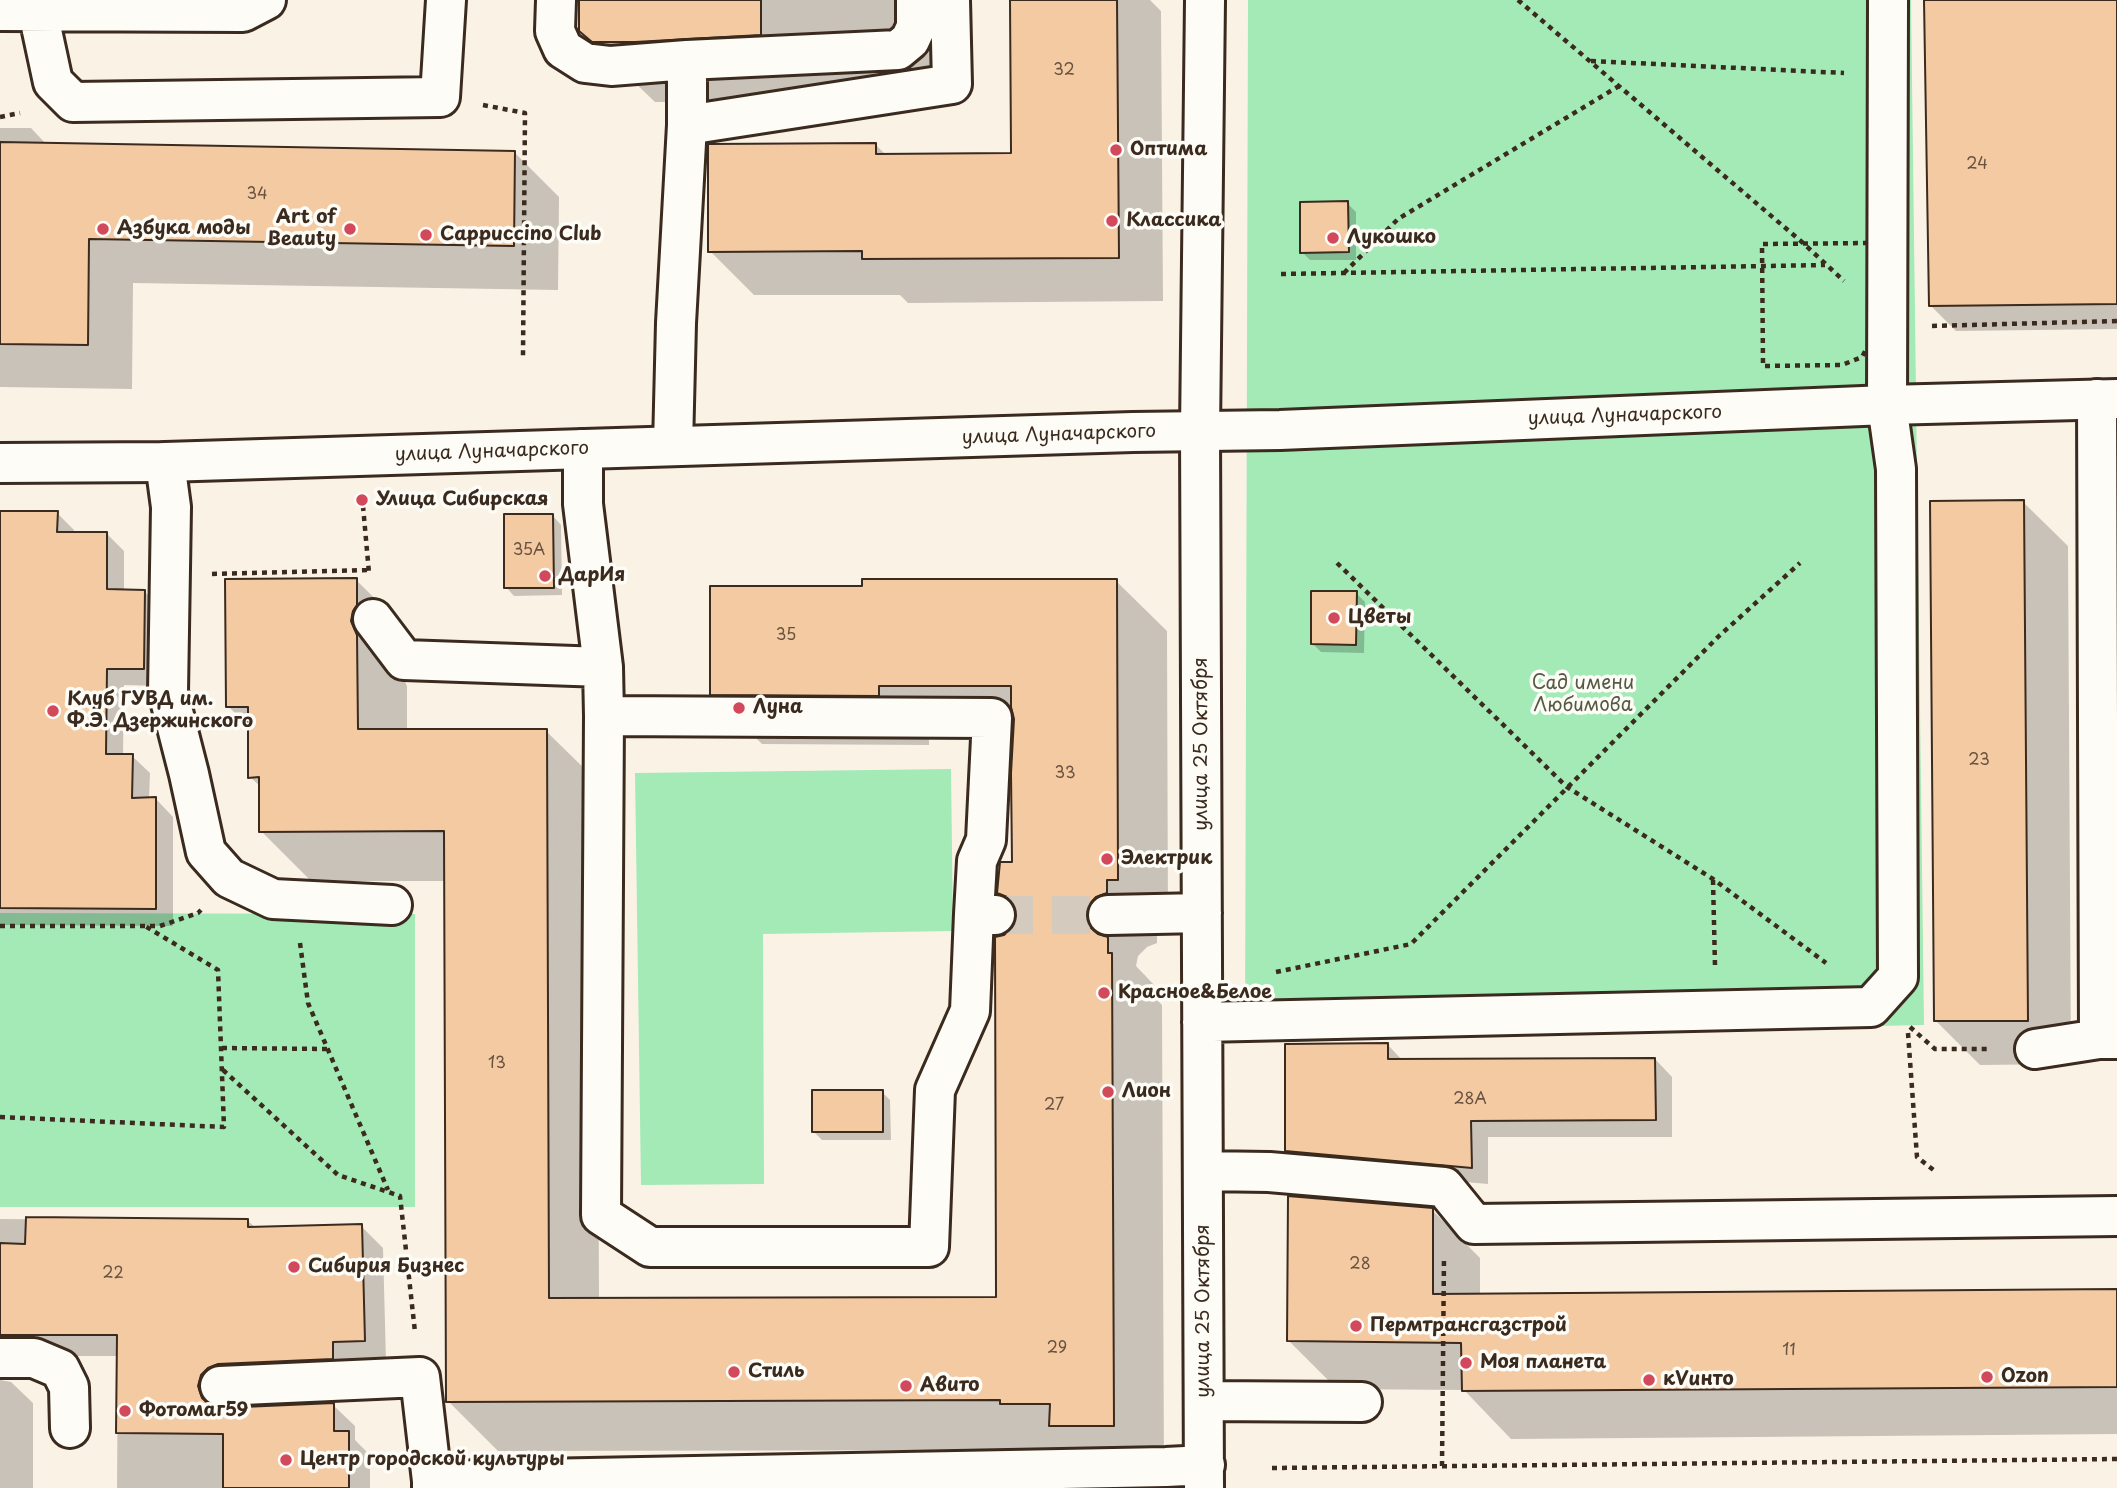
<!DOCTYPE html>
<meta charset="utf-8">
<style>
body{margin:0}
canvas{display:block;background:#fbf2e6}
</style>
<canvas width="2117" height="1488"></canvas>
<script>
const ctx = document.querySelector('canvas').getContext('2d');
ctx.lineJoin = 'round';
function fill(path, color) { ctx.fillStyle = color; ctx.fill(path, 'evenodd'); }
const poly = rows => new Path2D(rows.map(r => 'M' + r).join(''));
function trace(path, color, width, dash) { ctx.strokeStyle = color; ctx.lineWidth = width; ctx.lineCap = dash ? 'butt' : 'round'; ctx.setLineDash(dash || []); ctx.stroke(path); }
function write(font, color, halo, rows, align = 'center') {
  ctx.font = font + ' "Playpen Sans",sans-serif'; ctx.lineWidth = 7; ctx.setLineDash([]); ctx.textBaseline = 'middle'; ctx.strokeStyle = halo; ctx.fillStyle = color; for (const [text, x, y, turn = 0] of rows) {
    ctx.save(); ctx.translate(x, y); ctx.rotate((+turn || 0) * Math.PI / 180); ctx.textAlign = isNaN(turn) ? turn : align; if (halo) ctx.strokeText(text, 0, 0); ctx.fillText(text, 0, 0); ctx.restore();
  }
}
const green = poly([
 [1248,0,1911,0,1924,1025,1245,1039],
 [951,769,953,931,763,934,764,1184,641,1185,635,773],
 [0,913,415,914,415,1207,0,1207]
]);
const shadow = poly([
 [581,0,949,0,948,88,697,102,655,102,581,31],
 [1012,0,1150,0,1161,11,1163,301,908,303,900,295,754,295,710,251,875,144,886,155,1013,155],
 [1926,0,2117,0,2117,329,1956,331,1930,305],
 [0,128,31,128,47,145,514,152,559,197,558,290,133,283,132,389,0,387],
 [1347,203,1356,212,1356,260,1310,260,1302,252],
 [2023,502,2068,546,2071,1064,1980,1065,1936,1021],
 [0,513,57,513,74,530,74,533,106,533,124,551,124,591,144,591,162,609,161,686,124,685,123,756,132,756,150,773,149,799,156,799,173,817,173,926,0,925],
 [553,516,561,525,562,595,514,596,506,587],
 [356,580,407,630,407,656,401,673,407,686,407,731,546,731,597,781,599,1300,998,1299,1005,936,1014,928,1019,915,1018,911,999,893,1013,864,1015,736,929,736,929,745,762,744,712,694,864,588,1116,581,1167,631,1168,929,1157,929,1157,943,1147,947,1138,956,1136,966,1158,989,1158,1001,1162,1005,1164,1476,1052,1453,1049,1450,498,1451,448,1401,446,881,311,881,261,831,261,787,250,777,250,728,228,706],
 [1356,593,1365,602,1364,653,1321,652,1313,644],
 [1388,1045,1403,1061,1655,1059,1672,1077,1672,1137,1488,1137,1488,1184,1305,1168,1287,1151],
 [882,1092,890,1100,891,1140,822,1140,814,1132],
 [1432,1210,1480,1258,1480,1295,2117,1291,2117,1434,1511,1439,1464,1390,1337,1389,1289,1341],
 [0,1219,248,1221,256,1228,361,1226,383,1248,386,1362,222,1397,219,1410,333,1405,355,1426,355,1440,370,1455,370,1488,117,1488,118,1356,35,1356,3,1368,0,1378],
 [0,1380,11,1382,33,1403,33,1488,0,1488]
]);
const building = poly([
 [579,0,761,0,761,35,635,42,592,42,579,31,579,0],
 [1010,0,1117,0,1119,258,862,259,862,251,708,252,708,144,876,143,876,154,1011,153,1010,0],
 [1924,0,2117,0,2117,304,1929,306,1924,0],
 [0,142,515,151,514,246,89,239,88,345,0,344,0,142],
 [1348,201,1349,252,1300,253,1300,202,1348,201],
 [2024,500,2028,1021,1934,1021,1930,501,2024,500],
 [0,511,58,511,57,532,107,532,107,589,145,590,144,669,107,669,106,754,133,754,132,798,156,797,156,909,0,908,0,511],
 [504,514,553,514,554,588,504,588,504,514],
 [357,578,357,605,353,611,351,621,357,635,358,729,547,729,549,1298,996,1297,995,937,1004,935,1013,927,1017,915,1014,904,1007,897,997,893,1000,862,1012,862,1011,773,1014,719,1011,707,1011,686,879,686,879,696,710,695,710,586,862,586,862,579,1117,579,1118,880,1107,880,1107,893,1096,897,1089,905,1086,915,1090,927,1098,934,1108,937,1108,953,1112,953,1114,1426,1049,1426,1050,1404,1000,1404,1000,1400,446,1402,444,831,259,832,259,777,248,778,248,707,226,707,225,579,357,578],
 [1311,591,1357,591,1356,645,1311,644,1311,591],
 [1388,1043,1388,1059,1655,1058,1656,1120,1471,1121,1472,1168,1285,1151,1285,1044,1388,1043],
 [812,1090,883,1090,883,1132,812,1132,812,1090],
 [1288,1196,1433,1208,1433,1294,2117,1289,2117,1387,1462,1391,1461,1343,1287,1341,1288,1196],
 [26,1217,248,1219,248,1227,362,1224,365,1341,333,1342,333,1359,218,1364,208,1368,201,1375,198,1386,202,1398,211,1406,220,1408,334,1403,334,1431,349,1431,349,1488,223,1488,223,1434,116,1433,117,1335,0,1335,0,1243,25,1244,26,1217]
]);
const minorTunnel = poly([
 [995,915,1108,915]
]);
const path = poly([
 [1518,0,1803,243,1844,281],
 [1591,61,1844,73],
 [483,105,525,113,523,356],
 [0,117,20,113],
 [1871,243,1872,338,1862,357,1842,365,1763,366,1762,244,1871,243],
 [1344,273,1398,219,1619,86],
 [1281,274,1825,265],
 [1932,326,2117,321],
 [363,506,369,573],
 [1337,563,1567,787,1713,879,1826,963],
 [212,574,369,570],
 [1713,880,1715,966],
 [0,926,160,926,198,913,201,910],
 [300,943,308,1003,388,1190],
 [1276,972,1411,944,1719,636,1800,563],
 [1910,1027,1935,1049,1991,1049],
 [1908,1033,1917,1157,1936,1172],
 [222,1048,328,1049],
 [223,1070,338,1175,400,1196,415,1332],
 [0,1117,224,1127,218,970,145,926],
 [1442,1466,1444,1257],
 [1272,1468,2117,1459]
]);
const minor = poly([
 [556,0,555,31,563,49,585,63,611,66,687,60,898,50,910,40,916,27,916,0],
 [0,11,243,12,266,0],
 [38,12,53,82,73,102,440,97,446,0],
 [687,125,687,60],
 [2097,399,2099,1039],
 [673,446,676,323,687,125,952,84,950,0],
 [583,449,583,504,603,667,604,716,992,718,986,840,977,861,974,914,995,915],
 [165,462,171,507,168,692,189,774,206,852,229,878,273,899,392,905],
 [373,619,404,660,603,667],
 [604,716,601,1215,650,1247,929,1247,935,1090,970,1011,974,914],
 [1108,915,1202,913],
 [1202,1022,1871,1007,1898,977,1896,469,1887,405,1888,0],
 [2035,1049,2099,1039,2117,1039],
 [1203,1171,1269,1172,1444,1187,1474,1224,2117,1216],
 [0,1358,34,1358,60,1369,69,1387,70,1428],
 [220,1386,420,1377,432,1481],
 [1204,1401,1362,1402],
 [432,1488,432,1481,1166,1467,1205,1465],
 [1204,1488,1200,431,1205,0]
]);
const major = poly([
 [0,463,165,462,1133,432,1280,430,1887,405,2117,399]
]);
const markers = [
 [1116,150,7,"#d1495b"],
 [1112,221,7,"#d1495b"],
 [103,229,7,"#d1495b"],
 [350,229,7,"#d1495b"],
 [426,235,7,"#d1495b"],
 [1333,238,7,"#d1495b"],
 [362,500,7,"#d1495b"],
 [545,576,7,"#d1495b"],
 [1334,618,7,"#d1495b"],
 [739,708,7,"#d1495b"],
 [53,711,7,"#d1495b"],
 [1107,859,7,"#d1495b"],
 [1104,993,7,"#d1495b"],
 [1108,1092,7,"#d1495b"],
 [294,1267,7,"#d1495b"],
 [1356,1326,7,"#d1495b"],
 [1466,1363,7,"#d1495b"],
 [734,1372,7,"#d1495b"],
 [1987,1377,7,"#d1495b"],
 [1649,1380,7,"#d1495b"],
 [906,1386,7,"#d1495b"],
 [125,1411,7,"#d1495b"],
 [286,1460,7,"#d1495b"]
];
const numberNames = [
 ["32",1064,71],
 ["24",1977,165],
 ["34",257,195],
 ["35А",529,551],
 ["35",786,636],
 ["23",1979,761],
 ["33",1065,774],
 ["13",497,1064],
 ["28А",1470,1100],
 ["27",1054,1106],
 ["28",1360,1265],
 ["22",113,1274],
 ["29",1057,1349],
 ["11",1789,1351]
];
const poiNames = [
 ["Оптима",1130,150],
 ["Art of",336,218,"right"],
 ["Beauty",336,240,"right"],
 ["Классика",1126,221],
 ["Азбука моды",117,229],
 ["Cappuccino Club",440,235],
 ["Лукошко",1347,238],
 ["Улица Сибирская",376,500],
 ["ДарИя",559,576],
 ["Цветы",1348,618],
 ["Клуб ГУВД им.",67,700],
 ["Ф.Э. Дзержинского",67,722],
 ["Луна",753,708],
 ["Электрик",1121,859],
 ["Красное&Белое",1118,993],
 ["Лион",1122,1092],
 ["Сибирия Бизнес",308,1267],
 ["Пермтрансгазстрой",1370,1326],
 ["Моя планета",1480,1363],
 ["Стиль",748,1372],
 ["Ozon",2001,1377],
 ["кVинто",1663,1380],
 ["Авито",920,1386],
 ["Фотомаг59",139,1411],
 ["Центр городской культуры",300,1460]
];
const streetNames = [
 ["улица Луначарского",1625,416,-2],
 ["улица Луначарского",1059,435,-2],
 ["улица Луначарского",492,452,-2],
 ["улица 25 Октября",1202,744,-90],
 ["улица 25 Октября",1204,1311,-90]
];
const parkNames = [
 ["Сад имени",1583,684],
 ["Любимова",1583,706]
];
fill(green, '#a3eab7');
fill(shadow, '#0003');
fill(building, '#f4caa3');
trace(building, '#3b2a1e', 2);
trace(minorTunnel, '#d5cabe', 38, [38, 19]);
trace(minor, '#3b2a1e', 44);
trace(major, '#3b2a1e', 44);
trace(path, '#3b2a1e', 4.5, [5, 5]);
trace(minor, '#fdfcf7', 38);
trace(major, '#fdfcf7', 38);
for (const [x, y, r, color] of markers) { const dot = new Path2D(); dot.arc(x, y, r, 0, 2 * Math.PI); ctx.fillStyle = color; ctx.fill(dot); trace(dot, '#fdfcf7', 2.5); }
write('16px', '#69523f', null, numberNames);
write('bold 19px', '#3b2a1e', '#fdfcf7', poiNames, 'left');
write('19px', '#3b2a1e', '#fdfcf7', streetNames);
write('19px', '#555a44', '#fdfcf7', parkNames);
</script>
